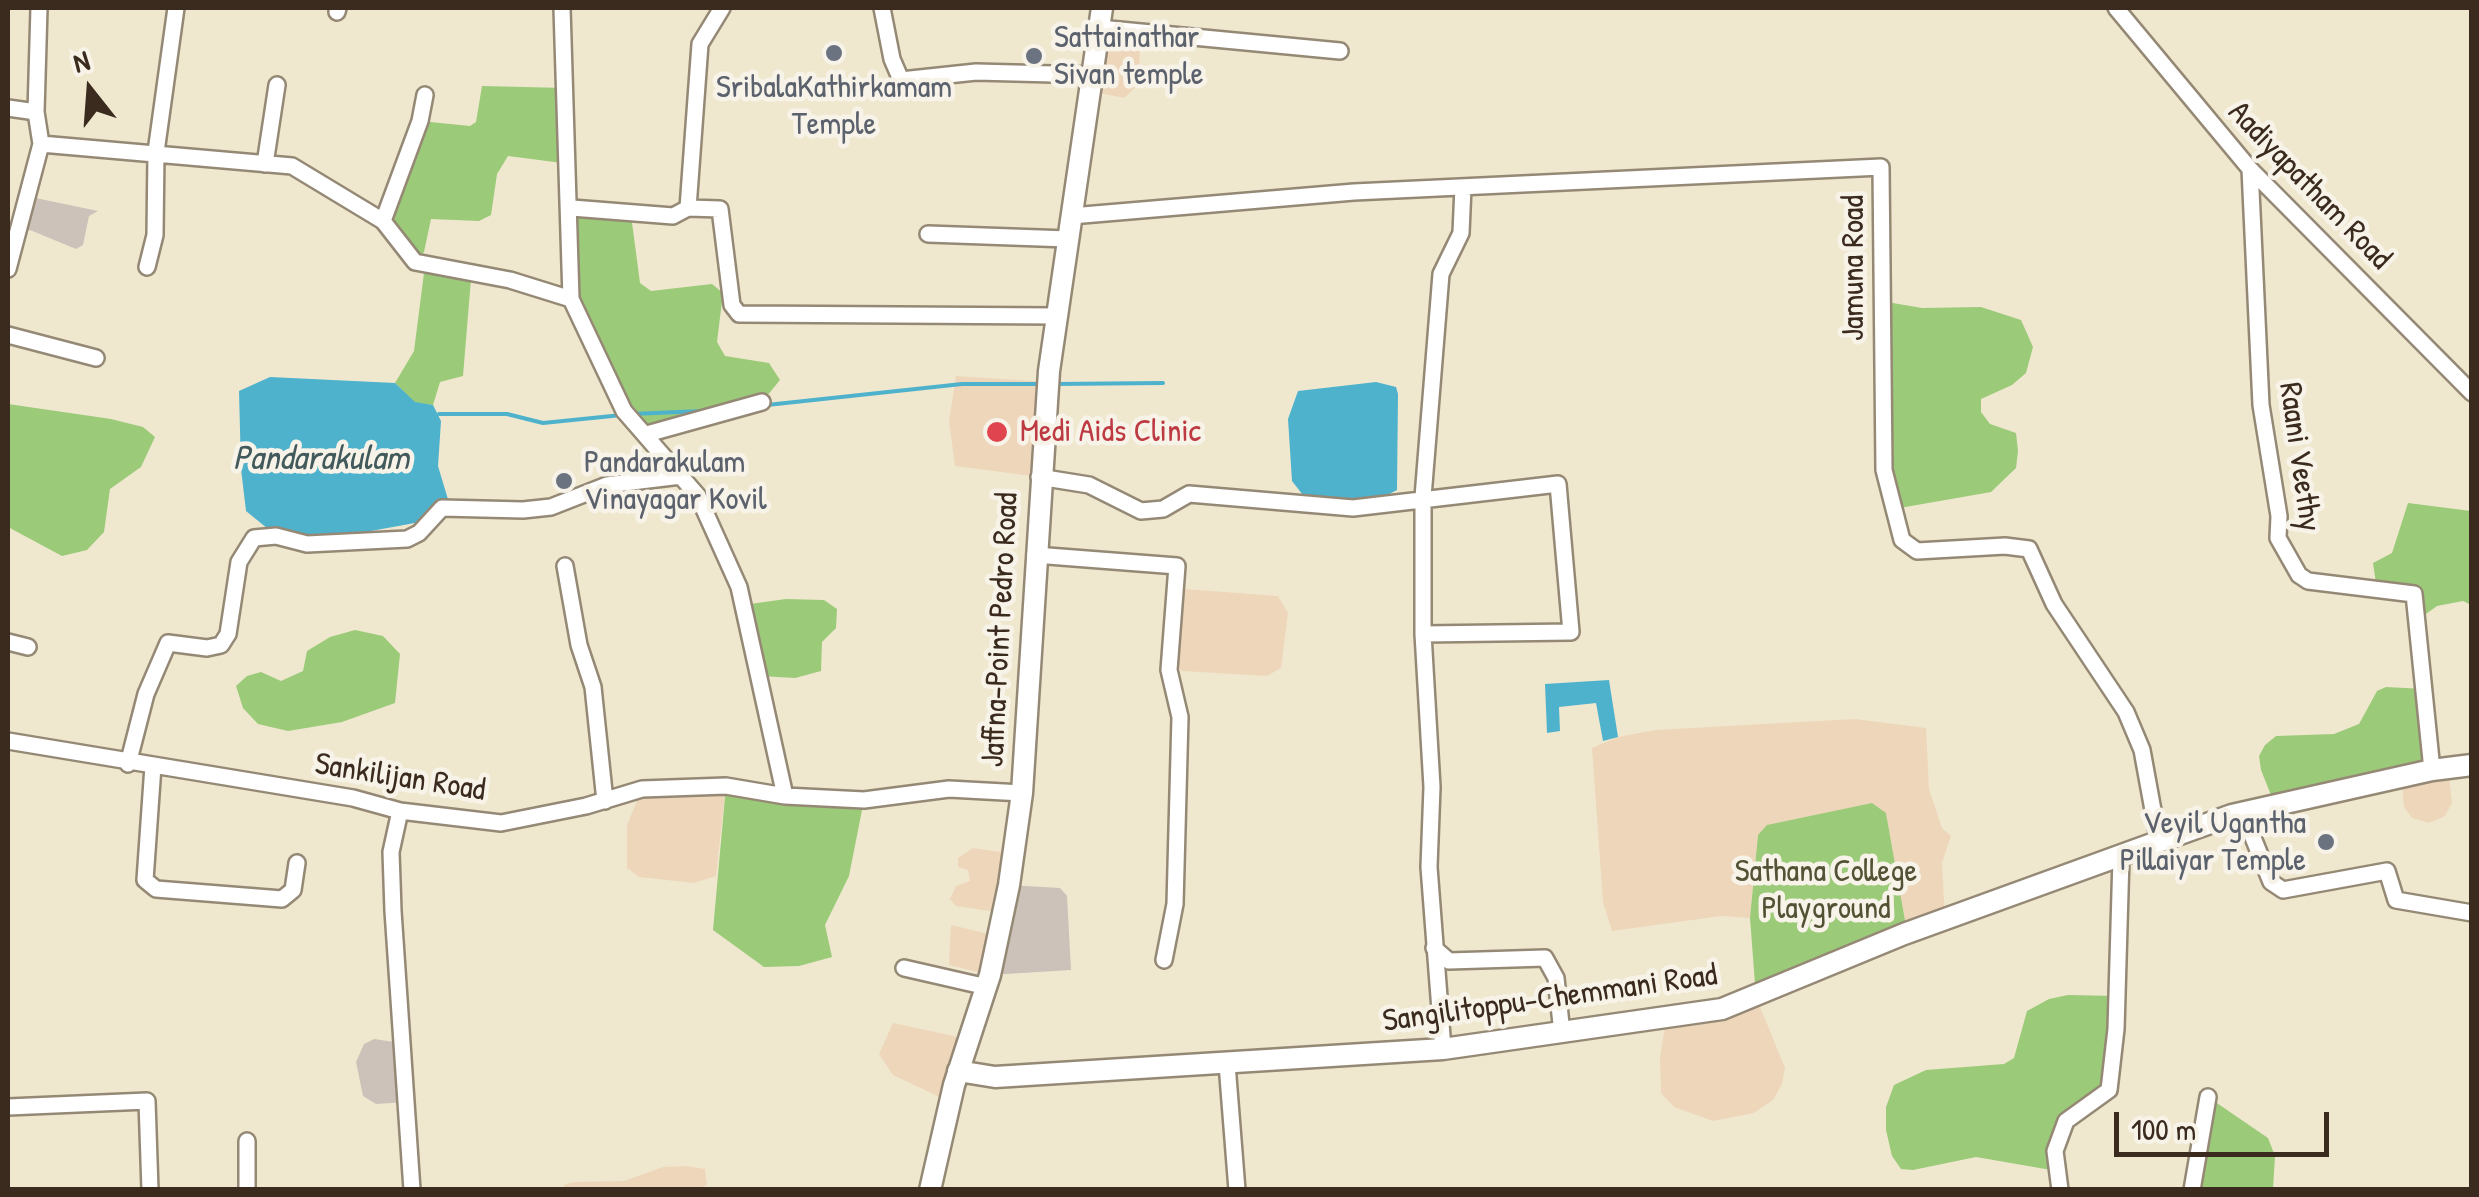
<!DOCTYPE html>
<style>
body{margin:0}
#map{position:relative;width:2479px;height:1197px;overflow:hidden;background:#efe8cf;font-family:"Patrick Hand",sans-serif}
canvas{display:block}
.frame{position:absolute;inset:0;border:10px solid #3b2a1e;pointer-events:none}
.north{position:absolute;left:40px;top:40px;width:100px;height:100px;-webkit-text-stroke:8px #f7f3e8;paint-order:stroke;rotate:343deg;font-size:28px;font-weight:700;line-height:40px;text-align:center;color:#3b2a1e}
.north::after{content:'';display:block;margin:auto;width:35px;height:45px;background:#3b2a1e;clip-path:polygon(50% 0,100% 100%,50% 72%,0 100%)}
.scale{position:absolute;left:2114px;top:1112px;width:215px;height:45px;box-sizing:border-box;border:5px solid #3b2a1e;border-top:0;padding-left:12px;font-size:30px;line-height:35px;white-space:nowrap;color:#3b2a1e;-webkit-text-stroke:8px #f7f3e8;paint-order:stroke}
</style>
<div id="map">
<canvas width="2479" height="1197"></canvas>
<div class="frame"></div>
<div class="north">N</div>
<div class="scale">100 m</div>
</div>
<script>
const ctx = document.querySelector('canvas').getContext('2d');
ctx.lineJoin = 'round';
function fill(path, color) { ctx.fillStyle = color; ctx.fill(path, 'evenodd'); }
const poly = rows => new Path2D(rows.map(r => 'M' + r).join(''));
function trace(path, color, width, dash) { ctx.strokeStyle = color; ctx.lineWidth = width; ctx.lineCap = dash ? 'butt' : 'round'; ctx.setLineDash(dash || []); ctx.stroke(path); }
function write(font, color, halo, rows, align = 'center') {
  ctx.font = font + ' "Patrick Hand",sans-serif'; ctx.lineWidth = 9; ctx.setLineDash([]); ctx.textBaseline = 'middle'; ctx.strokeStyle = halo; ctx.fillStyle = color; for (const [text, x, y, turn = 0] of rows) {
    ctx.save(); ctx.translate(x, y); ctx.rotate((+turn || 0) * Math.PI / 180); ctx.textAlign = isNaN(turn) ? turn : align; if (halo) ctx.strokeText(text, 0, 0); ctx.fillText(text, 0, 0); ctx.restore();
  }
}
const built = poly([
 [1099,28,1140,41,1139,84,1124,98,1090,91],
 [956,376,1048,382,1039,477,955,466,949,421],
 [1184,589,1278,596,1288,613,1281,668,1267,676,1182,671,1171,660,1175,593],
 [1855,719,1926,728,1929,789,1942,828,1951,836,1942,863,1945,919,1906,926,1886,813,1758,835,1750,918,1721,916,1612,931,1603,902,1592,748,1618,737,1655,730],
 [2448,768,2452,803,2445,816,2429,823,2412,818,2404,807,2401,776],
 [726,786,716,876,694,883,639,877,627,868,627,825,642,789],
 [973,848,1013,854,1003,913,956,906,950,899,956,886,970,881,968,870,958,867,958,858],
 [951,925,997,936,990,975,949,965],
 [1756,997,1785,1068,1782,1084,1773,1100,1754,1113,1713,1121,1674,1107,1661,1093,1660,1057,1666,1019],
 [893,1023,954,1036,968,1043,950,1102,893,1075,879,1054],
 [687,1166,705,1169,707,1185,694,1190,564,1189,564,1185,573,1182,624,1181,663,1167]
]);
const industrial = poly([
 [26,196,98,211,89,216,83,245,76,249,30,230,17,232],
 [1009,885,1060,888,1067,896,1071,970,990,975],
 [374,1039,401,1043,406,1102,376,1104,363,1096,356,1062,364,1044]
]);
const green = poly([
 [482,86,566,88,570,164,508,156,497,174,491,215,479,221,431,219,424,252,415,262,383,221,420,121,470,126,476,122],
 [572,208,631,215,640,283,651,291,712,284,723,293,717,342,725,356,769,363,780,380,762,402,647,434,624,411,571,299],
 [425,265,471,279,463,376,440,382,433,405,415,403,395,383,414,351],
 [1881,301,1922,308,1981,307,2021,320,2033,347,2026,373,2012,385,1981,399,1981,412,1990,424,2016,433,2018,451,2016,468,1991,492,1894,509,1884,470],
 [8,404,111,419,143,427,155,437,141,467,110,489,104,532,87,550,62,556,8,527],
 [2408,503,2471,511,2471,605,2463,601,2437,606,2419,619,2414,594,2377,590,2373,563,2392,553],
 [786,599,824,600,837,609,836,628,822,642,821,671,795,678,760,676,743,605],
 [355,630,383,636,400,654,395,703,342,722,288,731,258,724,243,708,236,686,247,676,261,672,281,681,303,671,307,651,330,637],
 [2386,687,2424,689,2432,770,2273,800,2261,770,2259,756,2265,745,2276,736,2334,734,2359,724,2377,691],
 [726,786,864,800,849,876,825,925,832,957,799,966,764,967,713,930],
 [1872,803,1886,813,1906,926,1756,997,1750,918,1758,835,1767,825],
 [2068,995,2117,996,2109,1090,2066,1121,2057,1171,1976,1157,1913,1170,1901,1169,1892,1156,1886,1130,1886,1107,1894,1085,1926,1070,2004,1064,2014,1058,2027,1011,2049,999],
 [2208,1097,2268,1138,2275,1156,2273,1189,2192,1190]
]);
const water = poly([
 [270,377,395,383,415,402,433,405,441,421,438,466,453,516,289,546,246,511,241,469,239,391],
 [1376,382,1396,387,1398,394,1397,490,1376,501,1306,499,1292,481,1288,419,1298,391],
 [1609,680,1618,737,1603,741,1596,703,1559,707,1560,731,1547,733,1545,684]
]);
const stream = poly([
 [1055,384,1163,383],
 [767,405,962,384,1041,384],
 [439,414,507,414,543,423,622,415],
 [632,414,702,411]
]);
const minor = poly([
 [562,8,571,299],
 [882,8,892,59,901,80,976,72,1092,75],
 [2116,8,2250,169,2472,393],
 [337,12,338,8],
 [1099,28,1340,51],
 [8,108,36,112],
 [41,144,292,166,383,221,415,262,510,280,571,299,624,411,698,496,739,587,785,796],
 [265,164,277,85],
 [2250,169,2261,405,2279,516,2278,538,2299,575,2308,581,2414,594,2432,770],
 [572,208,673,216,688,208,700,44,722,8],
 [688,208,720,209,732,305,739,314,1057,316],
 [1071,216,1354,192,1881,167,1884,470,1902,540,1917,551,2005,546,2029,549,2054,604,2126,712,2142,750,2159,843],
 [383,221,420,121,425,95],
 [928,234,1068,239],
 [147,267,155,235,156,152,176,8],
 [8,269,41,144,36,112,39,8],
 [8,335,96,358],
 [647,434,762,402],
 [1039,477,1089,485,1141,511,1163,509,1189,494,1353,508,1558,484,1571,632,1423,634],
 [1035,555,1177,566,1169,670,1180,717,1175,904,1164,960],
 [565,566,579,645,593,687,605,801],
 [8,642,28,647],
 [8,741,353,798,400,811,501,823,586,806,642,789,726,786,785,796,864,800,949,789,1022,793],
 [128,764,146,694,168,643,207,648,221,645,228,634,239,562,254,538,276,536,307,544,407,539,419,533,442,508,523,510,551,507,607,485,681,476],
 [153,766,145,880,156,889,282,899,293,890,297,863],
 [400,811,391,852,393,911,412,1190],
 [2243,813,2271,882,2283,890,2387,871,2396,900,2472,913],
 [1434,948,1449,961,1545,958,1556,978,1562,1033],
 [904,968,987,987],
 [1443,1049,1429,867,1432,787,1423,634,1423,497,1441,274,1461,233,1463,187],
 [1227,1064,1237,1190],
 [8,1107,147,1101,150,1190],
 [247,1141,247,1190],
 [2060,1190,2055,1151,2066,1121,2109,1090,2116,1029,2121,858],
 [2192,1190,2208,1097]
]);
const major = poly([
 [958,1071,995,1077,1443,1049,1722,1009,1904,934,2232,815,2432,770,2472,765],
 [930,1190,954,1085,990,975,1009,885,1022,793,1049,371,1102,8]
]);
const markers = [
 [834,53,10,"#6b7280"],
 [1034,56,10,"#6b7280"],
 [997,432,12,"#e0444e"],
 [564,481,10,"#6b7280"],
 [2326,842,10,"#6b7280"]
];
const worshipNames = [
 ["Sattainathar",1054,38],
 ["Sivan temple",1054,75],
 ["SribalaKathirkamam",834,88,"center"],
 ["Temple",834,125,"center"],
 ["Pandarakulam",584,463],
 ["Vinayagar Kovil",584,500],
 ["Veyil Ugantha",2306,824,"right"],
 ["Pillaiyar Temple",2306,861,"right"]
];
const streetNames = [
 ["Aadiyapatham Road",2309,186,46],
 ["Jamuna Road",1854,268,-90],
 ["Raani Veethy",2299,457,82],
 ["Jaffna-Point Pedro Road",1001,630,-87],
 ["Sankilijan Road",400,778,9],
 ["Sangilitoppu-Chemmani Road",1550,999,-8]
];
const healthNames = [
 ["Medi Aids Clinic",1020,432]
];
const parkNames = [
 ["Sathana College",1826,872],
 ["Playground",1826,909]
];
const waterNames = [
 ["Pandarakulam",321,460]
];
fill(built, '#eed6bb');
fill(industrial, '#ccc2b9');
fill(green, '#9bca79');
fill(water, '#4eb2cd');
trace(stream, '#4eb2cd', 4);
trace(minor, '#958976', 20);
trace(major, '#958976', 25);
trace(minor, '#fff', 15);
trace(major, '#fff', 20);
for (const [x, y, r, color] of markers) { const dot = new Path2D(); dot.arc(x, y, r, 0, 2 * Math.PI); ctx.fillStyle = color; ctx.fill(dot); trace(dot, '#f7f3e8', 4); }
write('32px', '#5b616d', '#f7f3e8', worshipNames, 'left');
write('32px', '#3b2a1e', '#f7f3e8', streetNames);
write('32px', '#be3a42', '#f7f3e8', healthNames, 'left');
write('32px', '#535235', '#f7f3e8', parkNames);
write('italic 35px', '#425a5b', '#f7f3e8', waterNames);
</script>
